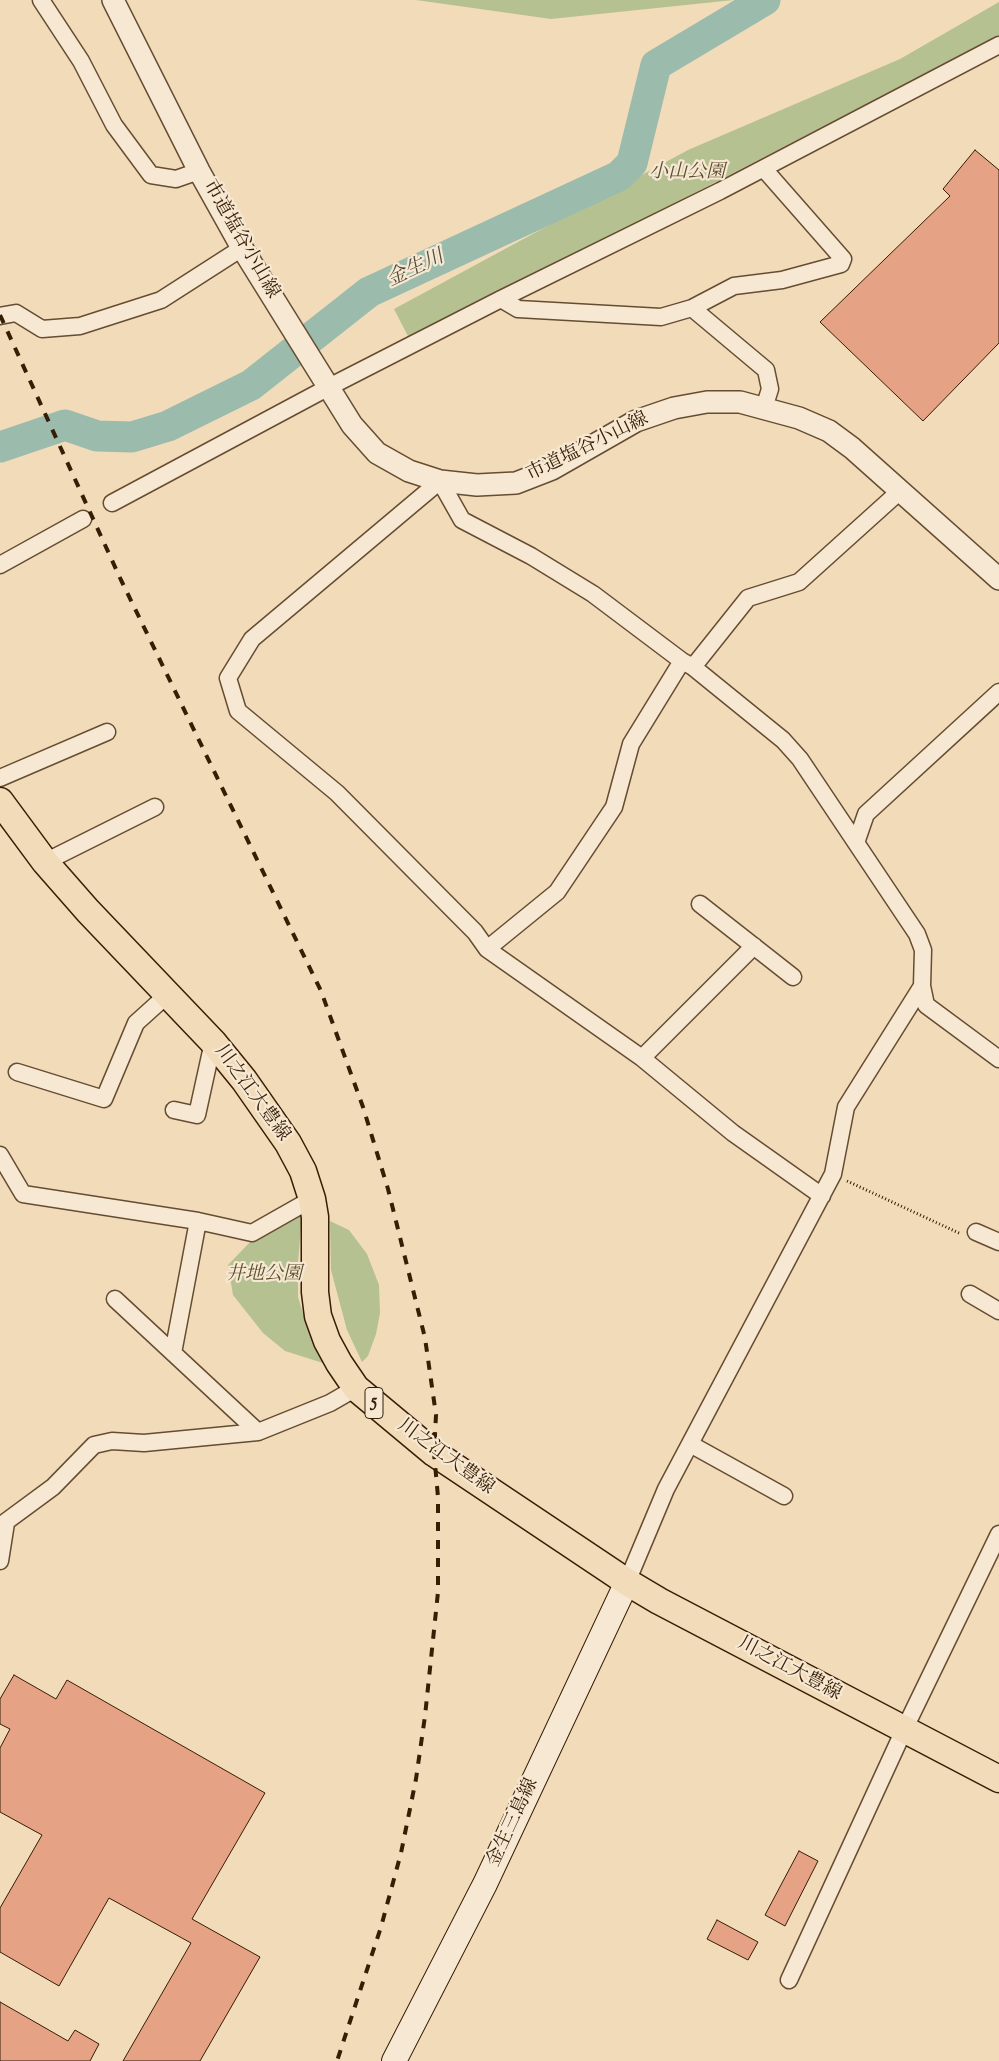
<!DOCTYPE html>
<meta charset="utf-8">
<style>
body{margin:0}
canvas{display:block;background:#f1dbb9}
</style>
<canvas width="999" height="2061"></canvas>
<script>
const ctx = document.querySelector('canvas').getContext('2d');
ctx.lineJoin = 'round';
function fill(path, color) { ctx.fillStyle = color; ctx.fill(path, 'evenodd'); }
const poly = rows => new Path2D(rows.map(r => 'M' + r).join(''));
function trace(path, color, width, dash) { ctx.strokeStyle = color; ctx.lineWidth = width; ctx.lineCap = dash ? 'butt' : 'round'; ctx.setLineDash(dash || []); ctx.stroke(path); }
function write(font, color, halo, rows, align = 'center') {
  ctx.font = font + ' "Sorts Mill Goudy","Noto Serif JP",serif'; ctx.lineWidth = 4.5; ctx.setLineDash([]); ctx.textBaseline = 'middle'; ctx.strokeStyle = halo; ctx.fillStyle = color; for (const [text, x, y, turn = 0] of rows) {
    ctx.save(); ctx.translate(x, y); ctx.rotate((+turn || 0) * Math.PI / 180); ctx.textAlign = isNaN(turn) ? turn : align; if (halo) ctx.strokeText(text, 0, 0); ctx.fillText(text, 0, 0); ctx.restore();
  }
}
const green = poly([
 [416,0,734,0,551,19],
 [999,2,999,41,913,80,410,340,394,309,688,150,900,59],
 [302,1215,298,1262,298,1297,311,1339,323,1363,285,1351,263,1333,233,1295,228,1265,251,1241],
 [330,1221,349,1230,367,1254,379,1285,380,1313,376,1334,368,1356,362,1362,347,1330,331,1270]
]);
const river = poly([
 [0,447,65,425,97,436,132,437,168,426,251,385,369,292,619,176,632,163,656,65,765,0]
]);
const building = poly([
 [975,150,999,170,999,343,923,421,820,322,950,196,943,189,975,150],
 [14,1675,56,1699,67,1680,265,1793,192,1919,260,1957,200,2061,123,2061,191,1943,109,1898,59,1986,0,1952,0,1908,42,1835,0,1812,0,1748,10,1729,0,1724,0,1699,14,1675],
 [799,1851,818,1861,785,1926,765,1915,799,1851],
 [717,1920,758,1942,748,1960,707,1939,717,1920],
 [0,2002,68,2041,75,2030,99,2044,90,2061,0,2061,0,2002]
]);
const path = poly([
 [847,1181,961,1234]
]);
const minor = poly([
 [41,0,81,61,114,125,151,175,176,179,199,171],
 [501,299,518,309,661,317,692,308,766,370,770,389,764,408],
 [692,308,734,286,782,280,841,264,843,259,764,169],
 [0,316,16,313,42,329,80,326,161,300,242,248],
 [112,503,329,387,501,299,720,191,999,45],
 [0,565,83,519],
 [693,667,748,598,799,582,900,491],
 [0,778,107,732],
 [856,843,866,814,999,692],
 [45,862,155,807],
 [700,904,793,977],
 [487,949,557,892,614,807,631,744,682,661],
 [642,1058,754,946],
 [17,1072,104,1099,136,1023,167,995],
 [174,1110,197,1115,213,1042],
 [0,1155,23,1194,198,1221,252,1233,312,1199],
 [822,1196,733,1133,642,1058,487,949,475,932,337,793,238,711,228,678,252,639,440,481,462,520,531,556,593,594,682,661,693,667,783,740,800,759,917,934,923,950,922,986,926,1005,999,1059],
 [976,1232,999,1242],
 [970,1294,999,1311],
 [115,1299,258,1432],
 [173,1353,198,1221],
 [690,1444,784,1496],
 [0,1526,53,1487,94,1445,112,1441,144,1443,258,1432,330,1403,356,1388],
 [0,1561,6,1523],
 [627,1582,666,1489,833,1174,846,1107,922,986],
 [789,1980,904,1730,999,1534]
]);
const tertiary = poly([
 [113,0,199,171,242,248,352,425,377,453,409,471,440,481,477,485,516,483,552,469,636,421,674,408,707,402,740,402,799,418,829,431,852,448,999,579]
]);
const secondary = poly([
 [394,2061,485,1884,627,1582]
]);
const primary = poly([
 [0,801,45,862,88,911,213,1042,244,1080,288,1143,303,1171,312,1199,315,1217,315,1292,318,1316,327,1341,339,1363,356,1388,434,1453,627,1582,659,1601,999,1779]
]);
const rail = poly([
 [0,315,121,580,321,991,363,1107,388,1189,425,1338,436,1415,434,1453,438,1497,438,1592,425,1716,416,1779,401,1853,381,1927,337,2061]
]);
const shields = [
 [374,1403,18]
];
const shieldNames = [
 ["5",374,1403]
];
const parkNames = [
 ["小山公園",687,174],
 ["井地公園",264,1276]
];
const streetNames = [
 ["市道塩谷小山線",240,240,60],
 ["市道塩谷小山線",588,448,-26],
 ["川之江大豊線",251,1094,54],
 ["川之江大豊線",445,1458,36],
 ["川之江大豊線",789,1670,28],
 ["金生三島線",514,1823,-65]
];
const waterNames = [
 ["金生川",416,270,-25]
];
fill(green, '#b6c192');
trace(river, '#9bbbad', 31);
fill(building, '#e5a285');
trace(building, '#371d04', 1);
trace(minor, '#664c31', 19);
trace(tertiary, '#664c31', 24);
trace(secondary, '#371d04', 26);
trace(primary, '#371d04', 29);
trace(path, '#371d04', 3, [1, 2.5]);
trace(minor, '#f6e8d2', 16);
trace(tertiary, '#f6e8d2', 21);
trace(secondary, '#f6e8d2', 24);
trace(primary, '#f1dbb9', 26);
trace(rail, '#371d04', 4, [9, 9]);
for (const [x, y, w] of shields) { const box = new Path2D(); box.roundRect(x - w / 2, y - 15.5, w, 31, 4); ctx.fillStyle = '#f6e8d2'; ctx.fill(box); trace(box, '#371d04', 1); }
write('bold 18px', '#371d04', null, shieldNames);
write('italic 19px', '#5d4e2f', '#f6e8d2', parkNames);
write('19px', '#371d04', '#f6e8d2', streetNames);
write('italic 20px', '#554c37', '#f6e8d2', waterNames);
</script>
